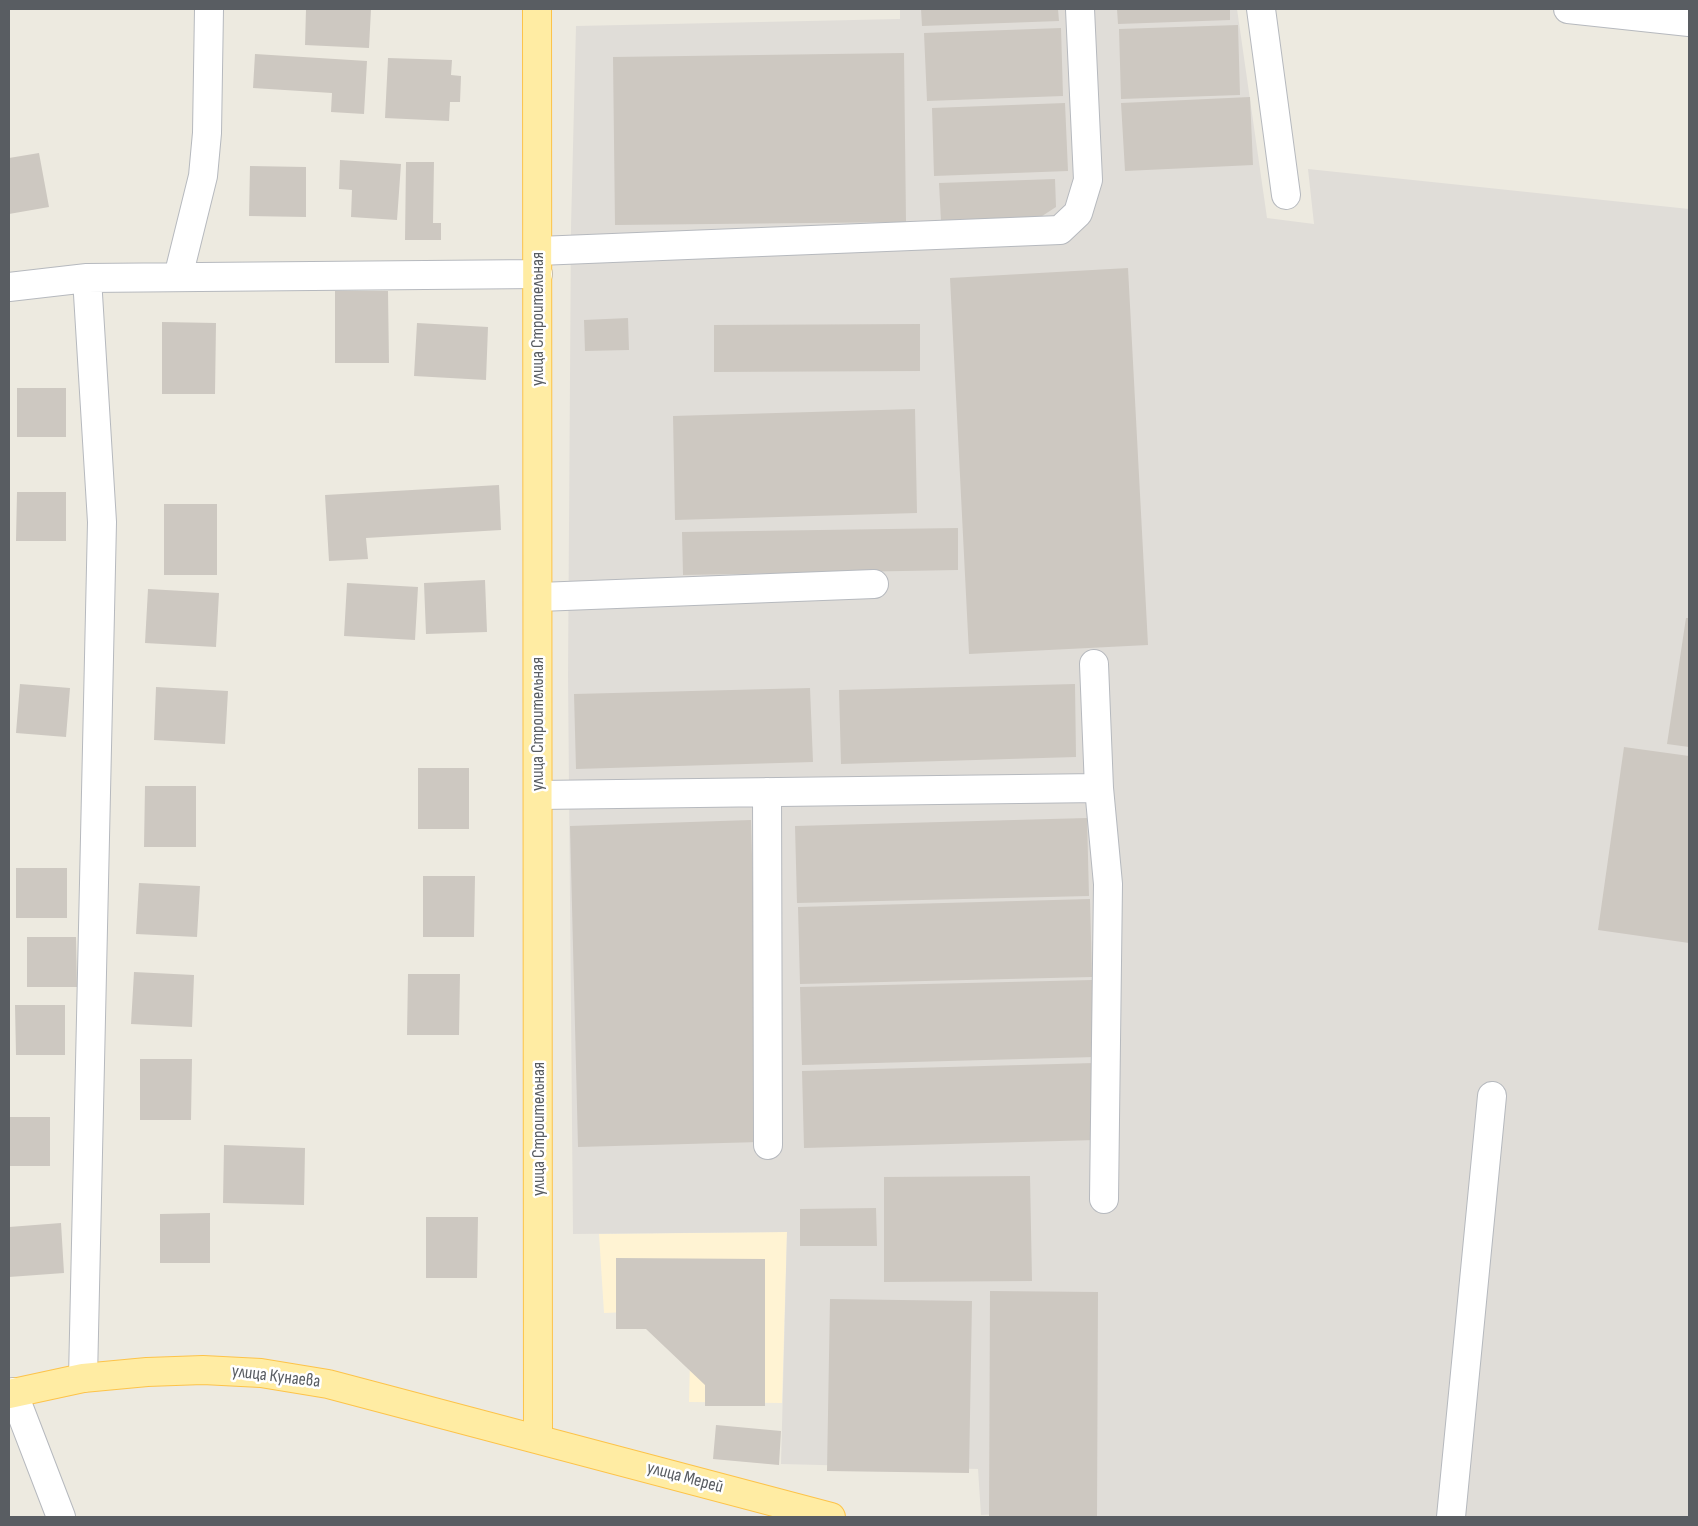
<!DOCTYPE html>
<meta charset="utf-8">
<style>
body{margin:0}
#map{position:relative;width:1698px;height:1526px;overflow:hidden;background:#edeae0;font-family:"Sofia Sans Condensed",sans-serif}
canvas{display:block}
.frame{position:absolute;inset:0;border:10px solid #595d62;pointer-events:none}
</style>
<div id="map">
<canvas width="1698" height="1526"></canvas>
<div class="frame"></div>
</div>
<script>
const ctx = document.querySelector('canvas').getContext('2d');
ctx.lineJoin = 'round';
function fill(path, color) { ctx.fillStyle = color; ctx.fill(path, 'evenodd'); }
const poly = rows => new Path2D(rows.map(r => 'M' + r).join(''));
function trace(path, color, width, dash) { ctx.strokeStyle = color; ctx.lineWidth = width; ctx.lineCap = dash ? 'butt' : 'round'; ctx.setLineDash(dash || []); ctx.stroke(path); }
function write(font, color, halo, rows, align = 'center') {
  ctx.font = font + ' "Sofia Sans Condensed",sans-serif'; ctx.lineWidth = 5; ctx.setLineDash([]); ctx.textBaseline = 'middle'; ctx.strokeStyle = halo; ctx.fillStyle = color; for (const [text, x, y, turn = 0] of rows) {
    ctx.save(); ctx.translate(x, y); ctx.rotate((+turn || 0) * Math.PI / 180); ctx.textAlign = isNaN(turn) ? turn : align; if (halo) ctx.strokeText(text, 0, 0); ctx.fillText(text, 0, 0); ctx.restore();
  }
}
const commercial = poly([
 [787,1232,782,1403,689,1402,690,1359,629,1312,604,1313,599,1234]
]);
const industrial = poly([
 [900,9,1237,9,1267,218,1314,224,1308,169,1689,209,1689,1517,1091,1517,1093,1510,981,1515,978,1469,781,1464,787,1232,573,1234,568,675,571,227,576,26,900,19]
]);
const building = poly([
 [306,9,371,9,369,48,305,45],
 [921,9,1058,9,1059,21,922,26],
 [1117,9,1230,9,1230,20,1118,24],
 [1238,25,1240,95,1121,99,1119,29],
 [1061,28,1063,96,927,101,924,33],
 [904,53,906,222,615,225,613,57],
 [255,54,367,61,364,114,331,112,332,93,253,88],
 [388,58,452,60,451,75,461,76,460,102,450,102,449,121,385,118],
 [1250,97,1253,165,1125,171,1121,103],
 [1065,103,1068,171,934,176,932,108],
 [39,153,49,207,9,214,9,158],
 [340,160,401,164,397,220,351,217,352,190,339,189],
 [406,162,434,162,433,223,441,223,441,240,405,240],
 [250,166,306,167,306,217,249,216],
 [1055,179,1056,207,1039,218,941,221,939,183],
 [1128,268,1148,645,969,654,950,278],
 [335,291,388,291,389,363,335,363],
 [628,318,629,350,585,351,584,320],
 [162,322,216,323,215,394,162,394],
 [417,323,488,327,486,380,414,376],
 [920,324,920,371,714,372,714,325],
 [17,388,66,388,66,437,17,437],
 [915,409,917,513,675,520,673,416],
 [499,485,501,530,366,538,368,559,329,561,325,495],
 [17,492,66,492,66,541,16,541],
 [164,504,217,504,217,575,164,575],
 [958,528,958,570,683,575,682,532],
 [485,580,487,632,426,634,424,583],
 [347,583,418,587,415,640,344,636],
 [148,589,219,593,216,647,145,643],
 [1686,618,1689,618,1689,747,1667,744],
 [20,684,70,688,66,737,16,733],
 [1075,684,1076,757,841,764,839,690],
 [156,687,228,691,225,744,154,740],
 [810,688,813,762,576,769,574,694],
 [1624,747,1689,756,1689,943,1598,930],
 [418,768,469,768,469,829,418,829],
 [145,786,196,786,196,847,144,847],
 [1087,818,1089,896,797,903,795,826],
 [751,820,760,1142,578,1147,570,826],
 [16,868,67,868,67,918,16,918],
 [423,876,475,876,474,937,423,937],
 [139,883,200,886,197,937,136,934],
 [1090,899,1092,977,800,984,798,907],
 [27,937,76,937,77,987,27,987],
 [134,972,194,975,192,1027,131,1024],
 [408,974,460,974,459,1035,407,1035],
 [1092,980,1095,1057,802,1065,800,987],
 [15,1005,65,1005,65,1055,16,1055],
 [140,1059,192,1059,191,1120,140,1120],
 [1094,1063,1096,1140,804,1148,802,1071],
 [9,1117,50,1117,50,1166,9,1166],
 [224,1145,305,1148,304,1205,223,1203],
 [1030,1176,1032,1281,884,1282,884,1177],
 [876,1208,877,1246,800,1246,800,1209],
 [210,1213,210,1263,160,1263,160,1214],
 [426,1217,478,1217,477,1278,426,1278],
 [61,1223,64,1273,9,1277,9,1227],
 [616,1258,765,1259,765,1406,705,1406,705,1385,646,1329,616,1329],
 [990,1291,1098,1292,1097,1517,989,1517],
 [830,1299,972,1301,969,1473,827,1471],
 [716,1425,781,1431,779,1465,713,1459]
]);
const minor = poly([
 [1261,9,1286,195],
 [1568,9,1689,22],
 [538,251,1060,230,1078,213,1088,180,1080,9],
 [178,277,203,176,207,133,209,9],
 [9,287,87,278,538,274],
 [539,597,874,584],
 [1094,664,1099,788,1108,884,1104,1199],
 [767,792,768,1145],
 [538,795,1099,788],
 [83,1378,102,522,87,278],
 [13,1392,61,1517],
 [1451,1517,1492,1096]
]);
const major = poly([
 [537,9,538,1439],
 [9,1394,83,1378,147,1372,203,1370,261,1373,328,1384,831,1517]
]);
const streetNames = [
 ["улица Строительная",538,319,-90],
 ["улица Строительная",538,724,-90],
 ["улица Строительная",539,1129,-90],
 ["улица Кунаева",276,1377,7],
 ["улица Мерей",685,1478,15]
];
fill(commercial, '#fff3d3');
fill(industrial, '#e0ddd8');
fill(building, '#cdc8c1');
trace(minor, '#b6b9be', 30);
trace(major, '#fdc349', 30);
trace(minor, '#fff', 28);
trace(major, '#ffeca3', 28);
write('18px', '#595d62', '#fff', streetNames);
</script>
